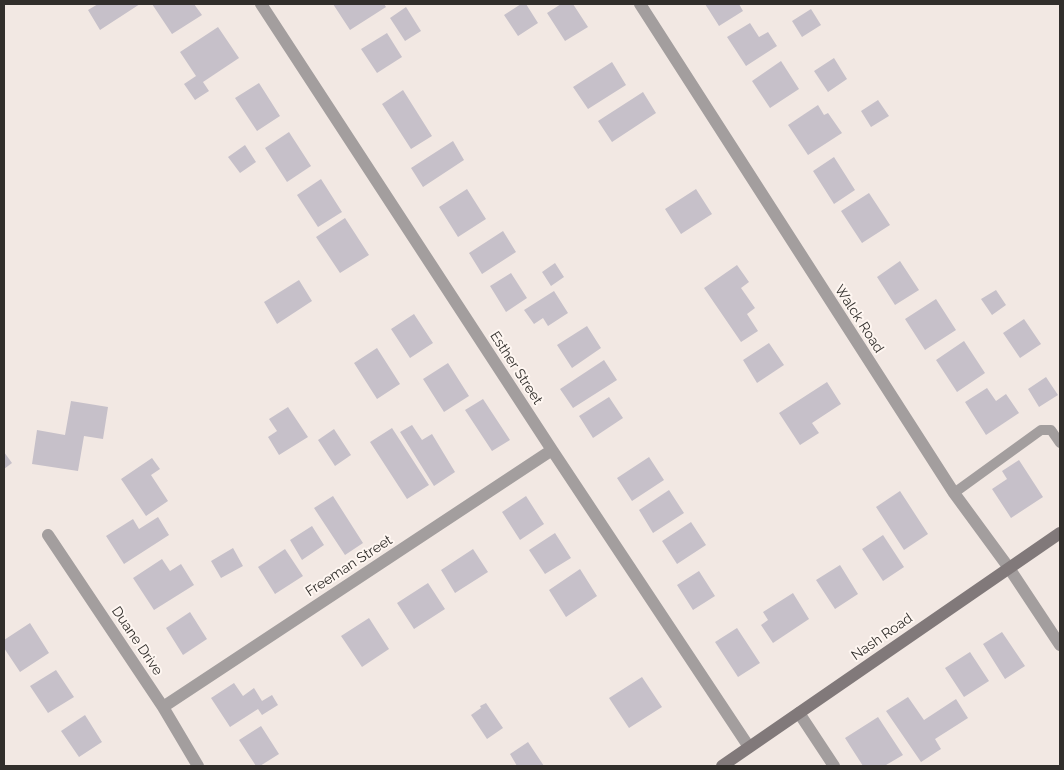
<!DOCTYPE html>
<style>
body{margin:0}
#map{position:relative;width:1064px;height:770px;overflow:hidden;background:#f2e8e3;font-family:Raleway,sans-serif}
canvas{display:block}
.frame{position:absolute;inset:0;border:5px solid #312e2b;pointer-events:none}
</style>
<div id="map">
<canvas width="1064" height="770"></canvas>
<div class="frame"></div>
</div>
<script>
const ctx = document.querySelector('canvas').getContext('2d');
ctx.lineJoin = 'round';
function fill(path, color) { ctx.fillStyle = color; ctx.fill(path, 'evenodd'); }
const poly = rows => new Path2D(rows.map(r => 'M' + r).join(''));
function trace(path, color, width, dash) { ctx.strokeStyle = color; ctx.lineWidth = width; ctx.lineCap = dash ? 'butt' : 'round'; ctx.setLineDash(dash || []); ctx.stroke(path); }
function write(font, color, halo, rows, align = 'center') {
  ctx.font = font + ' Raleway,sans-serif'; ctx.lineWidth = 4; ctx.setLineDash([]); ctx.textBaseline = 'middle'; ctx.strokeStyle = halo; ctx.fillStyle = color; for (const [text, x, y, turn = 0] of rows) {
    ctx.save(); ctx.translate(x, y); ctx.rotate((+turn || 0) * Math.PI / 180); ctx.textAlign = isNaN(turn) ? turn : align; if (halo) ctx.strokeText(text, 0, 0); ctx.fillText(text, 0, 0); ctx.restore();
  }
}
const building = poly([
 [98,4,140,4,100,30,88,10],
 [152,4,194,4,202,15,172,34],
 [333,4,384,4,386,7,350,30],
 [521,4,526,4,538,23,518,36,504,15],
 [561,4,573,4,588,27,565,41,547,13],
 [705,4,739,4,743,11,719,26],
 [406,7,421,31,405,41,390,18],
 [811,9,821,25,802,37,792,21],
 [750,23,759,37,768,32,777,46,746,66,727,37],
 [218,27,239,58,203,82,209,91,195,100,184,84,196,76,180,52],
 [387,33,402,57,377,73,361,49],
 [834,58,847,79,828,92,814,71],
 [781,61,799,89,770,108,752,81],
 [612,62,626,85,588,109,573,87],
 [259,83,280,116,257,131,235,98],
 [403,90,432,136,411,149,382,104],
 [643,92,656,113,612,142,598,121],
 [878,100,889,116,871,127,861,111],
 [818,105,824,115,828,113,842,133,808,155,788,125],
 [289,132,311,166,287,182,265,148],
 [453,141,464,160,423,187,411,168],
 [245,145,256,162,240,173,228,157],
 [834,157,855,190,834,204,813,171],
 [321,179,342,212,318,227,297,195],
 [467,189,486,219,458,237,439,207],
 [696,189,712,214,681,234,665,209],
 [869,193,890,225,862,243,841,211],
 [345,218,369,255,340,273,316,237],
 [503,231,516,252,482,274,469,253],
 [900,261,919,290,895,305,877,277],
 [555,263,564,277,551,286,542,272],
 [737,265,749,282,741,288,755,308,747,314,758,331,741,342,704,288],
 [511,273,527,298,506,312,490,286],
 [299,280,312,301,277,324,264,302],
 [996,290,1006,305,992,315,981,299],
 [554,291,568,313,548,326,543,318,534,324,524,310],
 [936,299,956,330,925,350,905,319],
 [414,314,433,343,410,358,391,329],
 [1024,319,1041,344,1020,358,1003,333],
 [587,326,601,348,572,368,557,345],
 [964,341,985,373,957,392,936,360],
 [769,343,784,365,757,383,743,360],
 [377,348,400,384,377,399,354,363],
 [604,360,617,380,573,408,560,389],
 [448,363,469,396,444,412,423,379],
 [1046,377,1058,395,1039,407,1028,389],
 [827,382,841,404,812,423,819,433,800,445,779,413],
 [987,388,996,401,1006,394,1019,413,986,435,965,402],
 [609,397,623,418,593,438,579,416],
 [483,399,510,440,492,451,465,410],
 [71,401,108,407,103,439,84,436,78,471,32,464,37,430,65,435],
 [288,407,308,437,279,455,268,437,277,431,269,419],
 [412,425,422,440,432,434,455,472,434,486,400,432],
 [392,428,429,485,407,499,370,442],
 [334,429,351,455,335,466,318,440],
 [4,452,12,463,4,469],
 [649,457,664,480,632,501,617,478],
 [152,458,160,469,151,475,168,501,146,516,121,479],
 [1019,460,1043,497,1011,518,992,489,1007,479,1002,471],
 [669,490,684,513,653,533,639,510],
 [900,491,928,534,904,550,876,507],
 [333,496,363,543,345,555,314,508],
 [526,496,544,524,520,540,502,512],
 [158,517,169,535,124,564,106,536,133,519,139,529],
 [691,522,706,545,677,564,662,541],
 [312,526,324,545,302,560,290,540],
 [555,533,571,558,545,574,529,550],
 [883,535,904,567,883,581,862,549],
 [233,548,243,566,221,578,211,561],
 [285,549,303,576,275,594,258,567],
 [473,549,488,572,455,593,441,570],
 [162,559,170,571,181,564,194,585,154,610,133,578],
 [840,565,858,594,835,609,816,580],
 [580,569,597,596,566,617,549,590],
 [699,571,715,596,693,610,677,585],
 [428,583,445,609,414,629,397,603],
 [793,593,809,619,773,643,761,625,768,620,763,612],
 [190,612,207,639,183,655,166,628],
 [369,618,389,649,362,667,341,636],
 [30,623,49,653,20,672,4,648,4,640],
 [737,628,760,663,738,677,715,642],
 [1002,632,1025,666,1005,679,983,644],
 [970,652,989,681,964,697,945,668],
 [56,670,74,697,48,713,30,686],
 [642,677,662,707,629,728,609,698],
 [234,683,243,696,254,688,262,701,272,695,278,705,262,715,258,709,230,727,211,698],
 [908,697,924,720,956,699,968,718,935,739,941,749,921,762,886,711],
 [486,703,503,728,487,739,471,715,481,708,480,706],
 [85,715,102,742,79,757,61,731],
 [878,717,903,755,886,765,887,766,863,766,845,738],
 [261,726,279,754,260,766,256,766,239,740],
 [528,742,544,766,517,766,510,754]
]);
const service = poly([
 [954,493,1041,430,1051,430,1060,443]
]);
const minor = poly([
 [261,4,552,450,749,747],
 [640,4,954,493,1009,568],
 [48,535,163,707,198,766],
 [163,707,552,450],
 [799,713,834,766]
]);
const tertiary = poly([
 [1009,568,1060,645]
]);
const secondary = poly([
 [722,766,1060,533]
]);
const streetNames = [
 ["Walck Road",859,319,57],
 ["Esther Street",516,368,57],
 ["Freeman Street",349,566,-33],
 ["Nash Road",882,637,-35],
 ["Duane Drive",137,641,56]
];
fill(building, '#c6c0c9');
trace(service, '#a39e9e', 10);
trace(minor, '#a39e9e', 12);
trace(tertiary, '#a39e9e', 12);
trace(secondary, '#81797a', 12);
write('14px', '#312e2b', '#fef6f1', streetNames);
</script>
